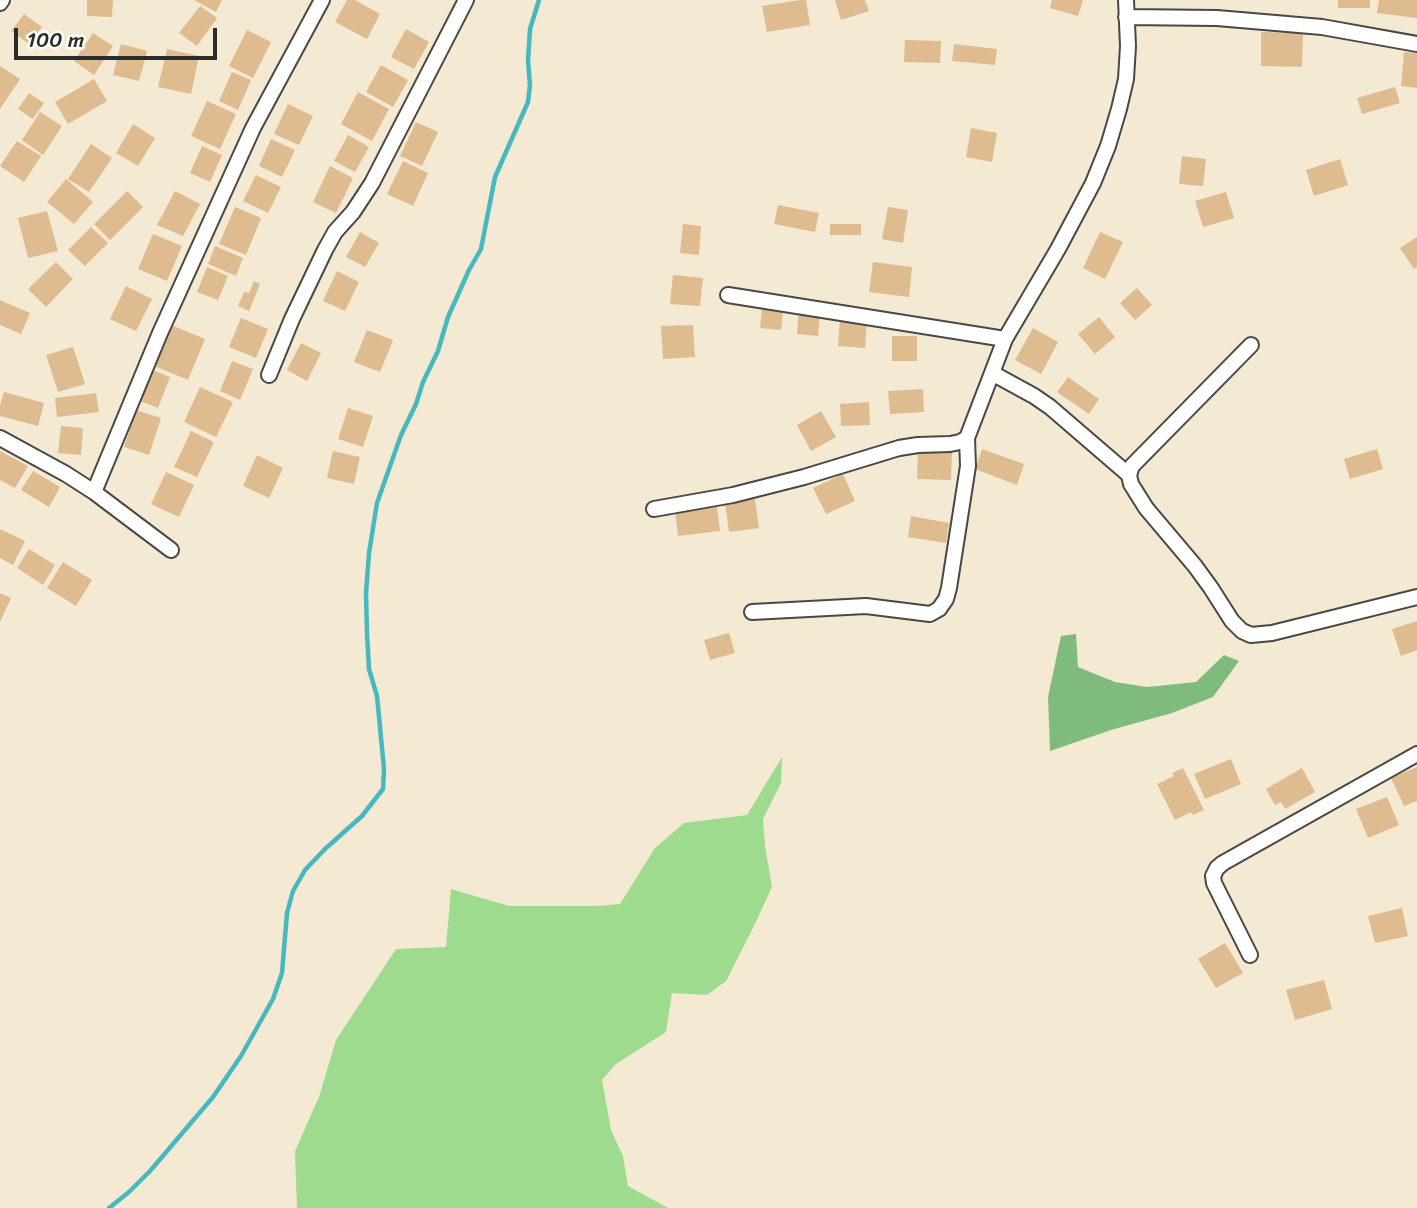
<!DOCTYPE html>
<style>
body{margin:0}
#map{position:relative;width:1417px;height:1208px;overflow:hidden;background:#f4e9d2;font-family:Sriracha,sans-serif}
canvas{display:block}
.scale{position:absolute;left:14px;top:28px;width:203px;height:32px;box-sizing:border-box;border:4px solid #2b2b2b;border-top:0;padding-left:9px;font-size:21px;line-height:24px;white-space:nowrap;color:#2b2b2b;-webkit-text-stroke:5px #fdfcf7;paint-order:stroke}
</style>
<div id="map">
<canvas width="1417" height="1208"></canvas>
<div class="scale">100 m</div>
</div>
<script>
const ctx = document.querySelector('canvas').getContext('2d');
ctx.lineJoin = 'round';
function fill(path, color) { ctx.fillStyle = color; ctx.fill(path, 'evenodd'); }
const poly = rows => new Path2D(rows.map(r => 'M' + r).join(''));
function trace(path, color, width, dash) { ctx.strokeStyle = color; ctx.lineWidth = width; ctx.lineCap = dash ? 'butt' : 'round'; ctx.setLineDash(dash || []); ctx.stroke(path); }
const green = poly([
 [782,757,781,783,763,819,765,846,772,887,754,926,726,981,707,995,672,993,666,1032,616,1064,602,1080,611,1130,623,1156,628,1186,668,1208,297,1208,295,1151,319,1097,336,1040,396,949,446,947,451,889,509,906,597,906,620,904,655,848,684,823,747,815]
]);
const forest = poly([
 [1076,634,1078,667,1115,682,1147,687,1196,682,1224,655,1239,661,1213,697,1172,713,1111,730,1050,751,1048,697,1061,636]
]);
const stream = poly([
 [109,1208,129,1192,150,1171,213,1097,241,1056,273,999,282,973,287,913,293,891,305,870,325,849,362,816,383,789,384,769,377,696,369,669,367,634,366,593,369,553,377,503,401,435,416,404,423,382,438,351,448,317,469,270,481,249,495,177,528,102,530,85,528,61,530,29,539,0]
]);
const building = poly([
 [87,0,113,0,112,17,87,16],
 [194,0,222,0,216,12],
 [347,0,355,0,380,14,367,39,335,22],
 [800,0,806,0,810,25,767,32,762,6],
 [835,0,865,0,869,11,841,20],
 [1052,0,1083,0,1078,16,1050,8],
 [1338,0,1370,0,1370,8,1338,8],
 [1379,0,1417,0,1417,18,1377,13],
 [200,6,217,18,197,46,179,33],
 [24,14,42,27,29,44,11,31],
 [406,29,429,42,414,69,391,57],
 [247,30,271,42,253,78,229,66],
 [1261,32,1303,33,1302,67,1261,66],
 [93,33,113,46,94,75,74,61],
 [905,40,941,41,940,63,904,62],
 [121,44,147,51,139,81,113,75],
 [954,44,997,49,995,65,952,61],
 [167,49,199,56,191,94,158,87],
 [1404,52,1417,53,1417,88,1401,86],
 [381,65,408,80,393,107,366,92],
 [0,66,20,79,0,109],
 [232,72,251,80,238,110,219,101],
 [94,79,107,101,68,124,55,102],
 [1395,87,1400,103,1362,114,1357,98],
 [358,92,389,109,372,141,341,124],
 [29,93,44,103,33,119,18,109],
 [207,101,236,114,220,149,191,136],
 [288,104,313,116,299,145,274,134],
 [40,112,62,126,43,155,22,140],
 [416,122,438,132,422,166,400,156],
 [133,124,155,138,138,166,116,153],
 [971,128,997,133,992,162,966,157],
 [348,135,369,147,355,172,334,161],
 [271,139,295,150,282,177,259,166],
 [17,141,41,156,24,182,0,166],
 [91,144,112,158,89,192,68,179],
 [202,146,222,155,210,182,190,173],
 [1182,156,1206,159,1203,186,1179,184],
 [1340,159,1348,185,1314,196,1306,170],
 [403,161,428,173,413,206,387,194],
 [330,166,353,178,336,213,313,202],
 [256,175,281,187,268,213,243,201],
 [66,179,93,202,74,224,47,202],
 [127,191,143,207,110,240,94,224],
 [175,191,200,204,183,236,157,225],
 [1226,192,1234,218,1203,227,1195,201],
 [778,205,819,213,815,232,774,224],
 [235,207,261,218,246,255,219,244],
 [888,207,908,210,903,243,882,239],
 [47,211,58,251,28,258,18,218],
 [683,224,701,226,699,255,680,253],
 [830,224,861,224,861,235,830,235],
 [91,227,108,243,85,266,68,250],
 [360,232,379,243,365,267,346,257],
 [1100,232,1123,242,1105,279,1083,268],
 [153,234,182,246,167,281,138,269],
 [1417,237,1417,267,1414,269,1400,248],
 [215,246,243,258,236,276,208,264],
 [56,262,73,279,46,307,28,289],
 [873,262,912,267,909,297,869,292],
 [207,267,228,276,218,300,197,292],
 [337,271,359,282,345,311,323,301],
 [673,275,703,278,700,306,670,304],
 [254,281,260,284,249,311,238,306,244,292,249,293],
 [126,286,152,299,136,331,110,319],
 [1137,288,1152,305,1135,320,1120,303],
 [0,300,30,313,21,334,0,325],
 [762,308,783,310,781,330,760,328],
 [799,310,820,312,818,336,797,334],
 [1099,317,1115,337,1095,354,1078,334],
 [241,318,268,329,256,358,229,347],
 [840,318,867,320,865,348,838,346],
 [169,324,205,339,188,380,152,365],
 [693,325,695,357,663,359,661,326],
 [1033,328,1058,342,1041,374,1015,360],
 [367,330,393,340,380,372,354,362],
 [892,336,917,336,917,361,892,361],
 [301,343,321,353,307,381,287,370],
 [73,347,85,384,58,392,46,355],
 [232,361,253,369,240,400,220,391],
 [147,368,170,377,158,408,135,399],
 [1068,377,1099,399,1089,414,1057,392],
 [200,387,233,402,216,437,184,422],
 [923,389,924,412,890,414,888,391],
 [4,392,44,403,38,426,0,416,0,405],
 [96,393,99,412,57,417,55,398],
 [869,402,870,425,841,426,840,404],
 [348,408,373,416,363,447,338,439],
 [136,410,161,418,149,455,124,447],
 [821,411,836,437,811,451,797,425],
 [61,426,83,428,81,455,58,453],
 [191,431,214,442,197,477,174,467],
 [982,449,1024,464,1017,485,975,469],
 [1377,449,1383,469,1350,479,1344,459],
 [0,451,28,466,15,488,0,480],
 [333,451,360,457,354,484,327,478],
 [918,452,952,452,951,480,917,479],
 [257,455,283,468,269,498,243,486],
 [33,471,60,487,49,507,21,490],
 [166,472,194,485,179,517,151,504],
 [843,474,855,501,826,514,813,488],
 [755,499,759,528,729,532,725,503],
 [717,507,720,531,678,536,675,511],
 [911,516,949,523,946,543,908,537],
 [0,529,25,541,13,565,0,558],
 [29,549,55,565,43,585,17,568],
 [63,562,92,580,76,606,47,588],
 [0,593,11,598,0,622],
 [1417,621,1417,650,1401,656,1392,629],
 [729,633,735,653,710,660,704,640],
 [1231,759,1241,784,1205,799,1194,774],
 [1417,767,1417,801,1404,806,1391,778],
 [1183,768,1204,810,1193,815,1191,812,1175,820,1157,784,1174,776,1172,773],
 [1302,768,1315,792,1285,809,1281,802,1275,805,1266,789],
 [1387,797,1399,825,1368,838,1356,809],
 [1402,908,1408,936,1375,943,1368,916],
 [1225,943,1243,973,1216,988,1198,959],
 [1324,980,1332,1009,1295,1020,1286,990]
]);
const minor = poly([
 [0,3,2,0],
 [1126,17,1217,18,1322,27,1417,44],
 [728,295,1005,339],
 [1251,345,1132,466,1129,475,1131,484,1146,508,1195,566,1211,588,1232,621,1242,631,1251,635,1272,633,1417,597],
 [992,373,1034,396,1050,407,1129,475],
 [269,375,292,319,325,250,335,232,353,212,372,183,466,0],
 [0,438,66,474,94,492,171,550],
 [94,492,160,333,253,128,322,0],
 [654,509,733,495,804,477,899,448,918,445,950,444,960,442,967,438,1005,339,1058,249,1093,183,1108,146,1119,109,1126,79,1128,46,1126,0],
 [752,612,866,606,930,614,939,609,946,599,949,588,968,466,967,438],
 [1250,955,1214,883,1213,876,1217,868,1223,863,1417,754]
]);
fill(green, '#9fdb8f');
fill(forest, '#7fbb7a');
trace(stream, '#48b8bf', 4.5);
fill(building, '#dfbb90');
trace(minor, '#494844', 18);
trace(minor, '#fff', 14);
</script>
